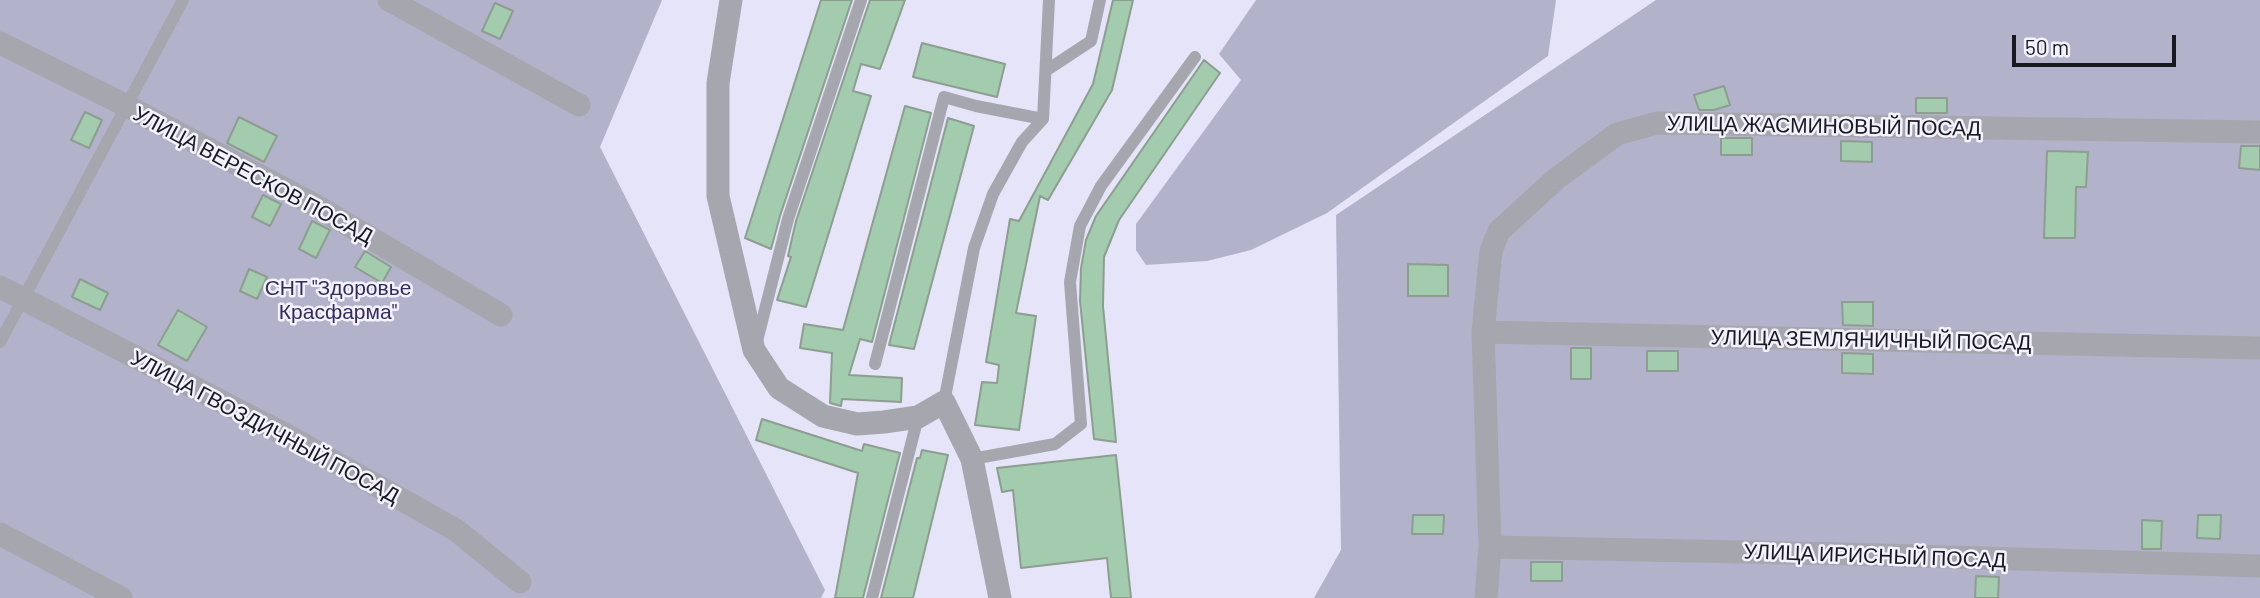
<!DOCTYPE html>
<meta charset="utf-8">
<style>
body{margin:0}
#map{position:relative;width:2260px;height:598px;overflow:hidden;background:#e5e4f8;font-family:Barlow,sans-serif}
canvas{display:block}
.scale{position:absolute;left:2012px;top:35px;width:164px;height:32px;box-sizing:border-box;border:4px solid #191920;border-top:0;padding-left:9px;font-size:21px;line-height:24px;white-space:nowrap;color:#191920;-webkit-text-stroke:5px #f3f2fe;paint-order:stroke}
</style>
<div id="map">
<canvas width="2260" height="598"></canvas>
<div class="scale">50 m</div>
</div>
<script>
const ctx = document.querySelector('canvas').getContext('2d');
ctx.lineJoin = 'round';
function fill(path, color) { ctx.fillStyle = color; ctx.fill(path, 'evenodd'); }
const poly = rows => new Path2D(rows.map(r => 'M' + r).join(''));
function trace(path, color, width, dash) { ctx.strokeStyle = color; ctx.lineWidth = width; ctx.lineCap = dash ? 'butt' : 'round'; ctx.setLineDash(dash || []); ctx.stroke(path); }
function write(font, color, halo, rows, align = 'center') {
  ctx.font = font + ' Barlow,sans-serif'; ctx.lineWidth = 5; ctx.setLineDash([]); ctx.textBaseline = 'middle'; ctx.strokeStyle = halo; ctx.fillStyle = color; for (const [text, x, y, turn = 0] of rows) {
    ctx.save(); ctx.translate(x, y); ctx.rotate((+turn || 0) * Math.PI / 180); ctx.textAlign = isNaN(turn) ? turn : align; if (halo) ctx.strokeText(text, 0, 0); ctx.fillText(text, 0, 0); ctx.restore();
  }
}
const green = poly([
 [0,0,662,0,600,147,825,590,821,598,0,598],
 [1256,0,1556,0,1548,56,1327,213,1251,250,1207,261,1146,265,1136,250,1136,224,1241,80,1219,54],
 [1656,0,2260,0,2260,598,1314,598,1341,550,1336,215]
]);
const building = poly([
 [821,0,852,0,780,216,771,249,745,238,821,0],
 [870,0,905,0,880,69,861,64,853,91,871,96,806,307,777,300,791,257,788,256,796,221,870,0],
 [1113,0,1133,0,1112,90,1048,200,1040,196,1016,313,1036,316,1019,430,975,425,982,382,997,383,999,365,986,362,1010,219,1019,221,1093,84,1113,0],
 [495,3,513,11,500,39,482,31,495,3],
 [922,43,1005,64,997,97,913,77,922,43],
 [1204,60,1220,73,1119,220,1104,257,1103,306,1116,442,1094,439,1080,301,1081,268,1086,240,1096,216,1204,60],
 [1724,86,1730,105,1714,110,1699,110,1694,95,1724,86],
 [1916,98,1947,98,1947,113,1916,113,1916,98],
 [905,106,931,113,872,342,860,339,849,375,902,378,901,402,842,399,841,406,830,403,832,353,800,348,804,324,843,330,905,106],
 [85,112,102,120,89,148,71,140,85,112],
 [239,117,277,136,264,162,227,143,239,117],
 [948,118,974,126,914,349,889,345,948,118],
 [1721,138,1752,138,1752,155,1721,155,1721,138],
 [1841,141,1872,142,1872,162,1841,161,1841,141],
 [2241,146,2260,146,2260,170,2239,168,2241,146],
 [2047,151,2088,152,2086,187,2076,187,2075,238,2044,238,2047,151],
 [263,195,281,204,270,226,252,217,263,195],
 [312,221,330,230,316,258,299,249,312,221],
 [365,251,391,267,382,283,355,267,365,251],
 [1408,264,1448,265,1448,296,1408,296,1408,264],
 [249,269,267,277,257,299,240,291,249,269],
 [80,279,108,293,100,310,72,297,80,279],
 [1842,302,1873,302,1873,326,1843,325,1842,302],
 [178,310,207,327,187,361,158,345,178,310],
 [1571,348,1591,348,1591,379,1571,379,1571,348],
 [1647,351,1678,351,1678,371,1647,371,1647,351],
 [1842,353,1873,354,1873,374,1842,373,1842,353],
 [762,419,862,451,864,444,900,453,863,598,835,598,858,473,756,440,762,419],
 [922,450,948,455,913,598,881,598,917,458,920,458,922,450],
 [1116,455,1131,598,1111,598,1107,558,1021,568,1013,490,1002,492,997,468,1116,455],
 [1413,515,1444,515,1443,534,1412,534,1413,515],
 [2198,515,2221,515,2220,539,2197,538,2198,515],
 [2142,520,2162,521,2161,549,2142,549,2142,520],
 [1531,562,1562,562,1562,581,1531,581,1531,562],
 [1976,576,1999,577,1998,598,1975,598,1976,576]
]);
const service = poly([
 [1047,70,1091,41,1100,0],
 [757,341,788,219,861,0],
 [0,342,183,0],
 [875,364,944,97,976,106,1043,119],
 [944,402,974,248,993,194,1022,142,1043,119,1049,0],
 [972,459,1055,444,1081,424,1070,282,1080,226,1101,186,1195,57],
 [872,598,918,417]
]);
const minor = poly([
 [389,0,579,105],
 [731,0,718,83,718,196,754,350,779,388,823,416,857,424,884,422,918,417,944,402,972,459,1000,598],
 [0,43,125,105,313,204,501,315],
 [0,287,290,437,456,530,520,582],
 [1483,332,2260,348],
 [0,534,121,598],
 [1490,547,1846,554,2260,566],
 [1486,598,1490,547,1483,332,1491,251,1499,231,1556,179,1617,134,1657,123,2260,132]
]);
const streetNames = [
 ["УЛИЦА ЖАСМИНОВЫЙ ПОСАД",1824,126,1],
 ["УЛИЦА ВЕРЕСКОВ ПОСАД",253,175,28],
 ["УЛИЦА ЗЕМЛЯНИЧНЫЙ ПОСАД",1871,340,1],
 ["УЛИЦА ГВОЗДИЧНЫЙ ПОСАД",265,427,28],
 ["УЛИЦА ИРИСНЫЙ ПОСАД",1875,556,2]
];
const parkNames = [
 ["СНТ \"Здоровье",338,288],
 ["Красфарма\"",338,312]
];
fill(green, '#b3b2cb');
fill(building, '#a3cbae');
trace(building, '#8d9e91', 2);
trace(service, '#a6a6ae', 12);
trace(minor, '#a6a6ae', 23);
write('21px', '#191920', '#f3f2fe', streetNames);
write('21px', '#332c5f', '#f3f2fe', parkNames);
</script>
